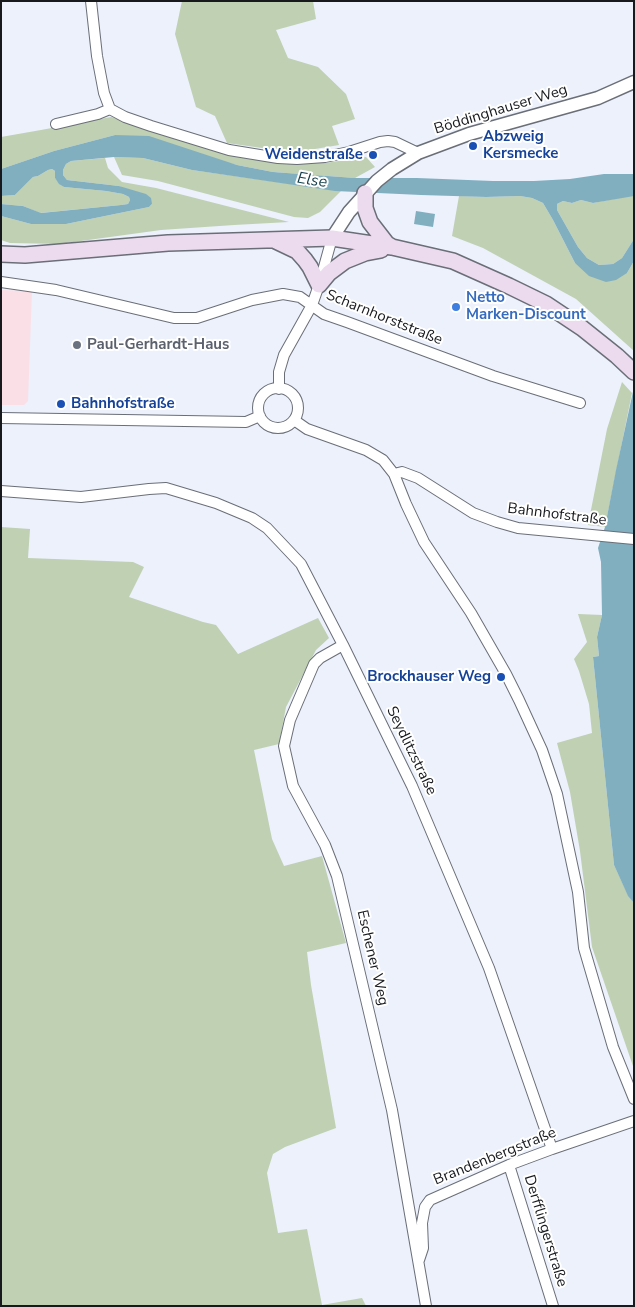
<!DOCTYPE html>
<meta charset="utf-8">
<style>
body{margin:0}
#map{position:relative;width:635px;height:1307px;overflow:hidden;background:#ecf1fc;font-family:"Nunito Sans",sans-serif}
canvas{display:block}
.frame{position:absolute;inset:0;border:2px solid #17191d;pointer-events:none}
</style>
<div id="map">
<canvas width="635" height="1307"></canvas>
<div class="frame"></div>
</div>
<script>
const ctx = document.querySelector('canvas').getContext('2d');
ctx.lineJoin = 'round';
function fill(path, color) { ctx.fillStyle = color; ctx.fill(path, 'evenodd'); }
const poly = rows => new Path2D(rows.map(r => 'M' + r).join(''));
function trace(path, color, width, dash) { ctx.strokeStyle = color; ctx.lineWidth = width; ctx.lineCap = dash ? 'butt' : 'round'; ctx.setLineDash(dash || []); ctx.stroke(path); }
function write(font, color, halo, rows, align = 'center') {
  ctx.font = font + ' "Nunito Sans",sans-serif'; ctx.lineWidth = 4; ctx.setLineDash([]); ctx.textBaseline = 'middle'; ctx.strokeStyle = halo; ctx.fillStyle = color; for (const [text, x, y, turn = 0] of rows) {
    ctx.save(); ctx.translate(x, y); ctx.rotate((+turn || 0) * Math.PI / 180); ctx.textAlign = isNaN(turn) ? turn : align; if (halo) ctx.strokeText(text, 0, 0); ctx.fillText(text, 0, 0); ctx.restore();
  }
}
const commercial = poly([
 [1,290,32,291,28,401,24,405,1,405]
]);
const green = poly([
 [182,1,313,1,316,19,276,30,288,58,318,67,346,94,355,119,332,126,339,145,303,151,269,149,227,143,215,116,196,107,175,34],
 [111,117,225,154,277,163,325,163,366,157,375,167,355,178,273,172,237,165,115,135,54,151,1,169,1,137,41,130],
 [114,157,143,158,192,170,341,191,320,212,308,218,294,217,158,181,122,175],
 [105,158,108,168,122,182,156,188,289,222,234,225,161,230,59,244,10,243,1,240,1,216,31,224,66,224,149,207,152,204,119,186,67,180,63,175,63,170,66,164,71,161],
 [52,169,55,171,55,178,60,184,64,187,106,191,123,194,129,197,130,200,128,204,121,205,40,213,23,206,1,204,1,196,15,195,33,177,38,176,48,170],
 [459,196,486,197,520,196,532,198,543,203,553,220,575,263,627,273,634,261,634,351,576,299,483,248,452,236],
 [628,196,634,196,634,239,622,258,613,264,599,265,587,258,578,247,557,210,557,204,563,201,572,203,581,200,593,203],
 [622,382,632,393,605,527,588,525,607,429],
 [1,527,30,529,28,558,133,562,144,567,129,597,203,622,216,625,238,654,318,618,329,638,316,650,286,707,279,744,254,750,272,839,284,866,322,856,346,943,307,952,311,985,336,1128,285,1147,273,1154,267,1173,278,1233,307,1229,322,1305,362,1298,366,1306,1,1306],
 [578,614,602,615,597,637,599,656,593,657,614,865,628,895,634,903,634,1069,592,947,580,851,570,792,557,743,592,733,589,704,579,671,574,659,587,642]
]);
const water = poly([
 [115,135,149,136,237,165,273,172,355,178,417,178,493,181,534,181,570,179,604,174,634,174,634,196,593,203,581,200,572,203,563,201,557,204,557,210,578,247,587,258,599,265,613,264,622,258,634,239,634,261,627,273,616,280,606,282,589,276,575,263,553,220,543,203,532,198,520,196,486,197,421,195,335,191,192,170,143,158,114,157,71,161,66,164,63,170,63,175,67,180,119,186,146,194,151,198,152,204,149,207,66,224,31,224,1,216,1,204,23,206,41,213,121,205,128,204,130,200,129,197,123,194,106,191,64,187,59,184,55,178,55,171,52,169,48,170,38,176,33,177,15,195,1,196,1,169,54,151],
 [416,211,435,214,433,227,414,224],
 [634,387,634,903,628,896,614,865,593,657,599,656,597,637,602,615,601,562,598,548,605,527,616,470]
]);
const minor = poly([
 [91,1,97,56,104,93,110,109],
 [56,124,98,114,110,109,125,117,151,126,229,150,278,158,297,159,325,157,349,152,380,142,388,141,395,142,418,153],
 [1,282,56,290,174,318,197,318,252,300,283,294,300,297,324,314,347,322,493,376,580,403],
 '258 408a20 20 0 1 1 40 0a20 20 0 1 1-40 0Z',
 [279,389,279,372,284,355,312,305,319,285,332,238],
 [1,418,246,422,260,416],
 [294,420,307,429,366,450,383,460,394,474,406,504,424,542,471,613,506,674,519,700,542,750,557,794,578,892,584,948,613,1047,634,1099],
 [394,474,402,472,418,478,473,513,497,522,518,528,634,539],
 [1,491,81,497,149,489,166,488,216,503,252,518,267,528,301,564,343,645,412,786,489,968,552,1149],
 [343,645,320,658,314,664,290,720,284,746,293,786,325,845,337,876,392,1110,426,1306],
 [509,1165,553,1306],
 [419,1260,423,1248,422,1223,425,1207,430,1200,509,1165,552,1149,634,1121]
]);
const tertiary = poly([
 [332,238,349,212,377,181,392,169,418,153,469,134,598,98,634,82]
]);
const secondary = poly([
 [365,193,365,208,370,222,387,244,392,247],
 [276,241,297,251,305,260,310,267,319,285,329,273,345,261,365,253,381,250],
 [1,254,25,255,168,243,332,238,392,247,453,261,509,286,546,304,582,328,617,356,634,372]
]);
const markers = [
 [473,146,5,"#1a4fb4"],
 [373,155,5,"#1a4fb4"],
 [456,307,5,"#3f7fe0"],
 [77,345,5,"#6b7280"],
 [61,404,5,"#1a4fb4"],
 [501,677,5,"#1a4fb4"]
];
const streetNames = [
 ["Böddinghauser Weg",501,110,-17],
 ["Scharnhorststraße",384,318,22],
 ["Bahnhofstraße",557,515,7],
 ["Seydlitzstraße",411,751,64],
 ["Eschener Weg",372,958,77],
 ["Brandenbergstraße",495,1157,-22],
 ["Derfflingerstraße",545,1231,73]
];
const transitNames = [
 ["Abzweig",483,137],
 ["Kersmecke",483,154],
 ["Weidenstraße",363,155,"right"],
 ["Bahnhofstraße",71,404],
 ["Brockhauser Weg",491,677,"right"]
];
const shopNames = [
 ["Netto",466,298],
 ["Marken-Discount",466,315]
];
const worshipNames = [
 ["Paul-Gerhardt-Haus",87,345]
];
const waterNames = [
 ["Else",312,181,9]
];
fill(commercial, '#fae0e6');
fill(green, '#bfd0b3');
fill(water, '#81afc0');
trace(minor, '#6a6e77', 12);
trace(tertiary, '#6a6e77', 15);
trace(secondary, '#6a6e77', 18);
trace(minor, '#fff', 10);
trace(tertiary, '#fff', 12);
trace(secondary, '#ecdbee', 15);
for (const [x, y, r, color] of markers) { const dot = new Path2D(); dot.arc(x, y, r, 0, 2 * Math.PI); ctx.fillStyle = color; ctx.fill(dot); trace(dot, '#fff', 2); }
write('15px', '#17191d', '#fff', streetNames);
write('bold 15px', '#164399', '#fff', transitNames, 'left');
write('bold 15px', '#366cbe', '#fff', shopNames, 'left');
write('bold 15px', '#5b616d', '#fff', worshipNames, 'left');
write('italic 16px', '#123c49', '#fff', waterNames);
</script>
